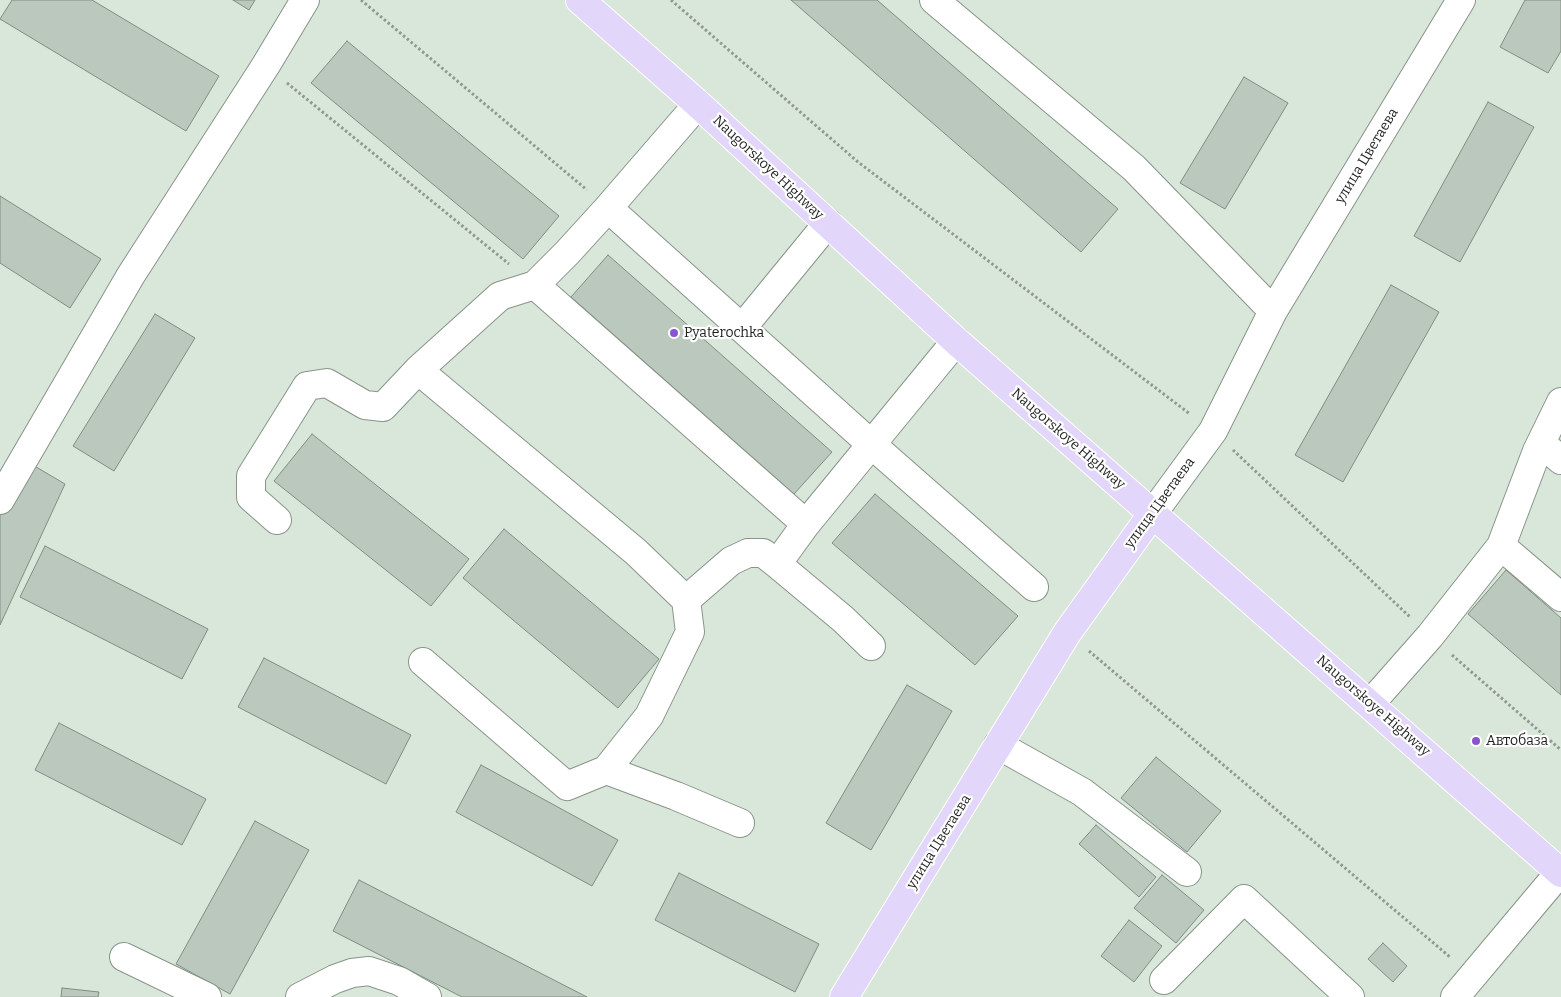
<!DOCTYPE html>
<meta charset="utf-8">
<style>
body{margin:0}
canvas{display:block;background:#d9e6da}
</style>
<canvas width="1561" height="997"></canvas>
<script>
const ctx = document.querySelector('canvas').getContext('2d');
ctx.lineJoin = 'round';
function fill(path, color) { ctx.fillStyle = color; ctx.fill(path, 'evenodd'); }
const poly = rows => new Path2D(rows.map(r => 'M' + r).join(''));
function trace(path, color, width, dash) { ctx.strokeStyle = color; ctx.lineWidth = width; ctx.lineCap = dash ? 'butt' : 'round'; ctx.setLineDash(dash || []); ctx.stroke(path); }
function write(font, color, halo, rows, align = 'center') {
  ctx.font = font + ' Bitter,serif'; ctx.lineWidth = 4.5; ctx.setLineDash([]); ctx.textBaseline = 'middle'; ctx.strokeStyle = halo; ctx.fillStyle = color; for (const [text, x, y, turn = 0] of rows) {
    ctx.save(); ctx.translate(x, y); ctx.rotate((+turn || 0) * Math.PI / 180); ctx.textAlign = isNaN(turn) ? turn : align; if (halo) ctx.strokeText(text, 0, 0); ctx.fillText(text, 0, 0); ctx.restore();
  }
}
const building = poly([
 [12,0,92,0,219,76,186,131,0,19,12,0],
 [233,0,255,0,249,10,233,0],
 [791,0,877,0,1118,209,1081,252,791,0],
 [1525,0,1561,0,1561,51,1548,73,1500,47,1525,0],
 [347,41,559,216,523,259,311,83,347,41],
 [1244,77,1288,103,1225,209,1180,183,1244,77],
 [1488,102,1534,127,1460,262,1414,236,1488,102],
 [0,196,101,259,70,308,0,263,0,196],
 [608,255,832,452,794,494,571,297,608,255],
 [1391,285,1439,312,1343,482,1295,455,1391,285],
 [155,314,195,338,114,471,73,446,155,314],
 [312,434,469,559,431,606,274,481,312,434],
 [26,461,65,484,0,625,0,513,26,461],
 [875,494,1018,616,975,665,832,543,875,494],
 [504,529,659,659,618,708,463,578,504,529],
 [45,546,208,629,182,679,20,597,45,546],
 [1506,570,1561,618,1561,695,1468,614,1506,570],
 [264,658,411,735,386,784,238,707,264,658],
 [907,685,952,711,871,850,826,823,907,685],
 [59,723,206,799,182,845,35,770,59,723],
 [1156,757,1221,811,1187,852,1121,798,1156,757],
 [481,765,618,840,592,886,456,812,481,765],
 [255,821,309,850,230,994,176,964,255,821],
 [1096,825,1156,877,1139,897,1079,844,1096,825],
 [679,873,819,944,795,992,655,920,679,873],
 [1162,875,1204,910,1176,943,1134,908,1162,875],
 [359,880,587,997,462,997,333,931,359,880],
 [1129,920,1162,946,1134,982,1101,956,1129,920],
 [1383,943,1407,966,1393,982,1368,959,1383,943],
 [62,988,99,992,98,997,61,997,62,988]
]);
const path = poly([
 [361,0,587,190],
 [671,0,858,162,1190,414],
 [287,83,509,264],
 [1233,450,1410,617],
 [1089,651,1450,957],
 [1452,655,1561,750]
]);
const minor = poly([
 [934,0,1134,168,1273,311],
 [608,208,871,444,1034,587],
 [535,285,806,524],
 [742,328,828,223],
 [1541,443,1561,460],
 [0,500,131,275,266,65,305,0],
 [1153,513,1213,431,1273,311,1461,0],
 [277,520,251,497,251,476,307,386,327,383,365,405,383,407,418,370],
 [1501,546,1561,597],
 [686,600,731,561,748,553,763,553,777,564],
 [871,646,843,619,777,564,806,524,956,341],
 [423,662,567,786,606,770,649,716,690,632,686,600,636,552,418,370,500,296,535,285,567,253,608,208,698,104],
 [1370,704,1430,636,1501,546,1537,451,1561,402],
 [998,745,1082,792,1187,872],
 [606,770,676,796,740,823],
 [124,957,207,997],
 [1164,980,1244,899,1350,997],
 [300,997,335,979,352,973,369,971,399,981,427,997],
 [1455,997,1560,872]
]);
const major = poly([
 [580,0,698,104,956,341,1561,873],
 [844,997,1067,633,1153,513]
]);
const markers = [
 [674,333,5,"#8954cc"],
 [1476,741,5,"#8954cc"]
];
const streetNames = [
 ["улица Цветаева",1367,156,-59],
 ["Naugorskoye Highway",768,168,43],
 ["Naugorskoye Highway",1068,439,41],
 ["улица Цветаева",1160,503,-54],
 ["Naugorskoye Highway",1373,706,41],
 ["улица Цветаева",939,842,-58]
];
const poiNames = [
 ["Pyaterochka",684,333],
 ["Автобаза",1486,741]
];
fill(building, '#bbc8bd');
trace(building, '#818d82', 1);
trace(minor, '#889489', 30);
trace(major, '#fff', 30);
trace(path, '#8f9990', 3, [2.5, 2.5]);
trace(minor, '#fff', 28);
trace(major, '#e2d6fa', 28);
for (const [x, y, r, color] of markers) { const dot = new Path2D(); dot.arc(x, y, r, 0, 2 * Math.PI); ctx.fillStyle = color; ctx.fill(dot); trace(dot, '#fff', 2); }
write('14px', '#1d211d', '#fff', streetNames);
write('14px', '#1d211d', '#fff', poiNames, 'left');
</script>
